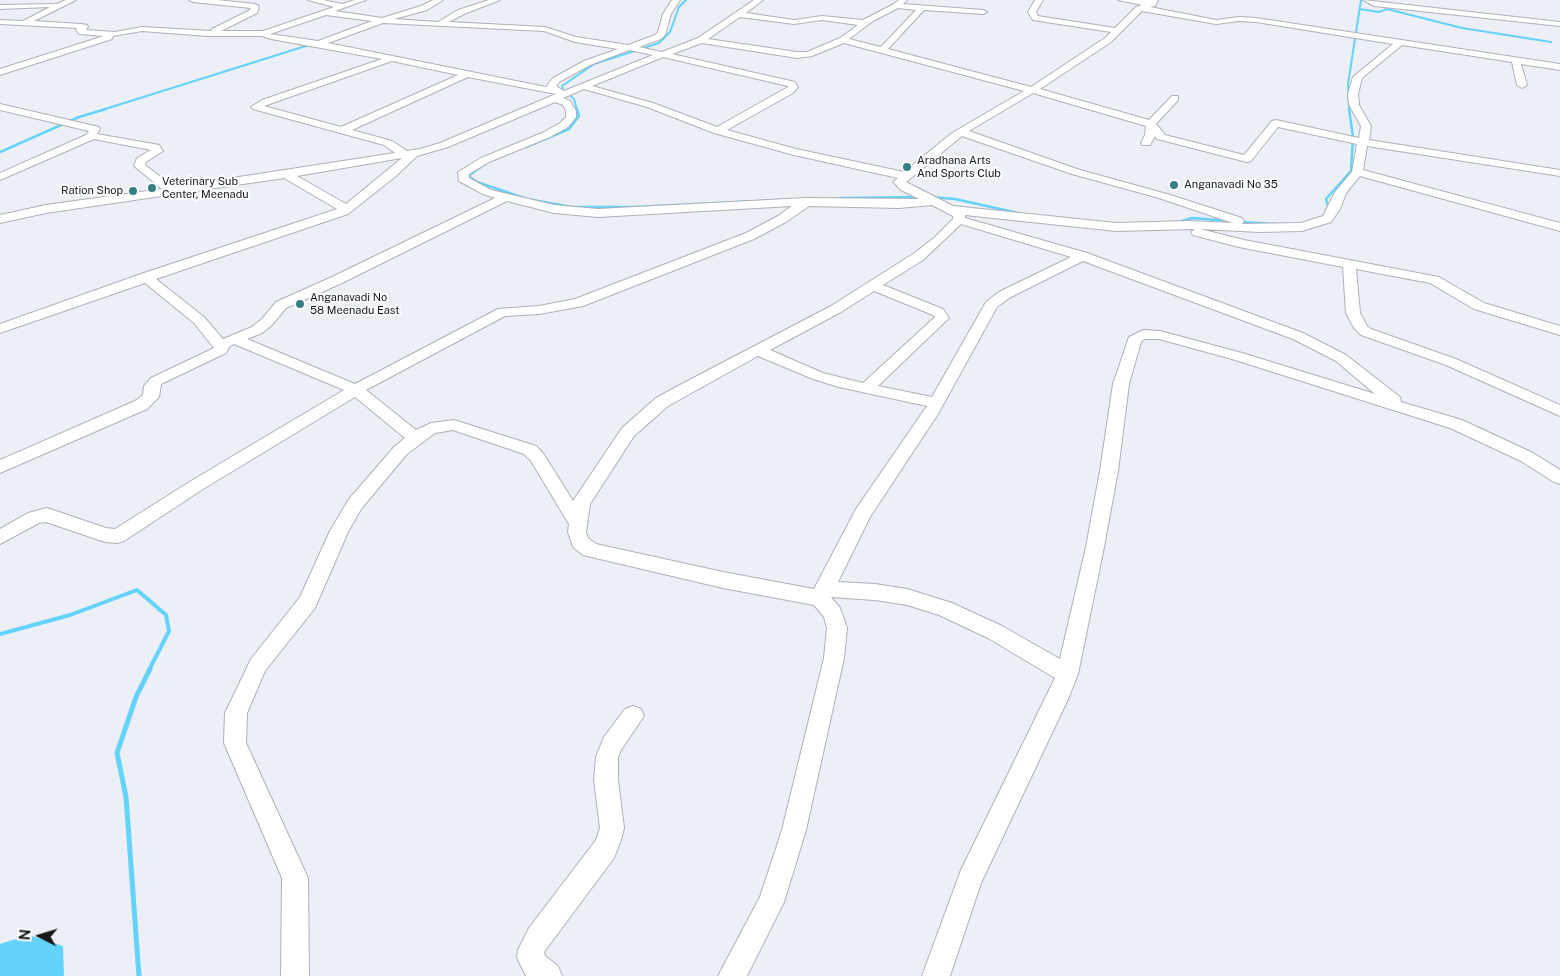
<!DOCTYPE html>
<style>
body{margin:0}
#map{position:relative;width:1560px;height:976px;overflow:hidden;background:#eceff5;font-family:"Public Sans",sans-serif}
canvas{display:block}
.north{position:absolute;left:15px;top:911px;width:50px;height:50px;-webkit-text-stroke:4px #fbfcff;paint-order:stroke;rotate:275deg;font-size:14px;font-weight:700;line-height:20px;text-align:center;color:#17181a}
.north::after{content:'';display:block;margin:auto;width:18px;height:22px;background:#17181a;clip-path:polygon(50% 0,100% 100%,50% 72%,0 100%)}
</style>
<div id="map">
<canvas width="1560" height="976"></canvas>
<div class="north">N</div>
</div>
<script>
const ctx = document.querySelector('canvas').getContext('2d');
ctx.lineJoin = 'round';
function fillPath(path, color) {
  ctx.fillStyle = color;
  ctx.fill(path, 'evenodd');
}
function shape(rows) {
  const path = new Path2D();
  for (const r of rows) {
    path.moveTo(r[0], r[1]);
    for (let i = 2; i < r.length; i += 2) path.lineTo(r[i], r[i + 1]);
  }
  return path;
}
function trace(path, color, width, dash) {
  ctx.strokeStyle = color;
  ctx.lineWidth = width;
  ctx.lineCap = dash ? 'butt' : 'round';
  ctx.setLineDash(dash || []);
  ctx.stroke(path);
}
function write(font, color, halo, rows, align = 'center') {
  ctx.font = font + ' "Public Sans",sans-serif';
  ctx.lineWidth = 4.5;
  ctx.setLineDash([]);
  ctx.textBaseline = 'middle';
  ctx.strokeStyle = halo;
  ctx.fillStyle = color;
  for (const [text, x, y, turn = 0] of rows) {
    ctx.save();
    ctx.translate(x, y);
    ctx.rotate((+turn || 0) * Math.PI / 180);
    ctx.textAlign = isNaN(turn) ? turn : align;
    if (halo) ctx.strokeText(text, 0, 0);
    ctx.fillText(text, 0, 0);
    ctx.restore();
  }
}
fillPath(shape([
 [29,935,63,946,64,976,0,976,0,944]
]), '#63d3fb');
trace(shape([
 [1360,9,1379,12,1387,9,1462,28,1551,42],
 [102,110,309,45],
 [577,110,574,99,563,90,562,86,594,64,659,43,670,32,679,7,686,0],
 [1349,110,1348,84,1361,0]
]), '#63d3fb', 2);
trace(shape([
 [526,147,569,129,579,116,577,109],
 [0,152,79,117,106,109],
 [485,164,468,176,477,182,527,199,572,207,635,207,780,200],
 [930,197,955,199,1018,213],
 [840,198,920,197],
 [1329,211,1326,199,1351,171,1353,137,1349,109],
 [1179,222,1192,218,1231,221],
 [1240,222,1276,224]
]), '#63d3fb', 2.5);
trace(shape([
 [0,634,70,615,137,590,166,615,169,631,149,670]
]), '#63d3fb', 4);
trace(shape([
 [139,976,126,797,117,753,136,697,150,669]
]), '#63d3fb', 5);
const minor = shape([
 [66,0,76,0,34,21,81,24,87,25,88,27,86,30,115,32,142,27,211,31,212,29,250,10,251,8,193,2,189,0,217,0,255,4,259,6,257,13,221,31,263,31,334,7,308,0,323,0,342,4,355,0,366,0,335,11,382,18,421,6,433,0,443,0,427,10,394,19,438,22,458,10,489,0,500,0,464,14,449,22,545,27,576,37,628,45,655,35,658,32,663,14,672,0,680,0,671,14,665,35,661,39,639,47,662,52,698,38,754,0,763,0,746,13,794,20,822,16,863,20,894,4,899,0,907,0,903,4,983,10,987,12,983,14,924,10,888,49,1031,87,1105,38,1111,32,1033,20,1028,12,1035,0,1043,0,1036,12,1038,16,1115,28,1136,7,1142,5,1118,0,1158,0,1155,6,1150,7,1216,20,1239,17,1256,18,1560,64,1560,70,1521,64,1527,85,1522,88,1517,85,1512,62,1402,45,1362,78,1358,94,1359,105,1371,126,1369,140,1560,170,1560,176,1367,146,1363,170,1560,223,1560,231,1360,176,1346,193,1340,209,1331,222,1302,231,1260,232,1200,229,1244,240,1439,277,1484,303,1560,326,1560,335,1474,309,1430,283,1356,269,1360,313,1367,326,1371,329,1456,359,1560,405,1560,416,1446,365,1361,335,1354,328,1346,313,1343,267,1239,247,1193,235,1191,232,1195,229,1116,231,965,215,965,218,1087,253,1303,333,1346,355,1400,397,1401,402,1462,420,1533,453,1560,470,1560,484,1554,482,1521,461,1450,428,1232,359,1159,339,1144,339,1141,342,1129,384,1118,471,1104,547,1078,674,1069,697,981,883,950,976,922,976,961,870,1055,678,988,638,939,615,907,605,875,600,831,597,840,608,847,628,844,658,806,830,784,902,747,976,718,976,760,897,782,830,824,658,827,628,824,617,814,605,723,588,583,555,573,547,568,532,569,524,531,461,524,454,453,430,435,433,407,454,361,509,348,532,315,608,265,671,247,713,246,743,308,878,309,976,281,976,282,878,224,743,225,713,251,659,300,597,330,531,349,499,395,446,405,438,355,397,203,489,124,541,117,543,105,542,46,522,39,523,0,544,0,529,28,513,47,508,106,528,115,529,191,481,344,390,234,344,229,347,226,353,161,384,159,397,147,409,0,473,0,460,135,401,143,395,144,386,151,378,214,348,194,323,145,283,0,333,0,324,141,274,337,209,284,178,46,213,0,223,0,215,46,205,162,189,134,166,137,158,151,150,94,139,0,180,0,173,86,135,89,131,0,110,0,104,99,127,100,129,97,134,159,145,163,151,146,162,145,165,174,187,395,153,384,145,253,109,251,107,262,100,382,59,271,39,262,36,208,36,142,31,113,36,112,39,0,75,0,69,104,36,79,34,76,30,77,28,0,24,0,20,23,21,50,7,0,9,0,5,57,4,66,0],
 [898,8,916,10,881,47,849,39,873,21,898,8],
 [1142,11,1216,24,1239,21,1256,22,1393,44,1353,77,1348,94,1349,105,1361,126,1359,138,1276,120,1272,121,1244,155,1165,135,1156,124,1178,100,1178,96,1172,96,1149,120,1040,89,1111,42,1142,11],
 [326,15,372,21,318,41,270,34,326,15],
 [740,17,794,24,822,20,858,25,840,38,807,52,797,52,708,39,740,17],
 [383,23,544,31,575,42,618,49,584,61,553,78,546,87,328,43,383,23],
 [702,43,797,58,812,56,844,43,1024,91,952,133,904,172,796,149,727,130,793,93,798,87,795,82,672,54,702,43],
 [629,50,653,55,564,91,556,86,559,82,590,65,629,50],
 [663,57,788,86,788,87,717,127,653,103,592,86,663,57],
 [392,61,458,75,341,127,264,106,392,61],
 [468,77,556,94,440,143,420,149,407,151,392,141,352,130,468,77],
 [584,89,647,107,714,133,794,155,898,178,893,182,901,190,919,199,806,198,598,209,554,205,491,190,469,178,469,174,489,162,550,137,568,127,576,117,576,111,570,101,563,98,584,89],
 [1033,93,1146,126,1145,135,1141,143,1142,145,1150,145,1155,136,1157,139,1247,162,1251,161,1278,127,1357,144,1352,172,1335,192,1323,216,1301,223,1242,224,1244,221,1242,218,1167,194,1080,170,969,131,1033,93],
 [555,102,563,105,566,111,566,117,560,123,542,133,481,158,458,172,459,181,483,194,495,198,332,277,276,302,262,319,252,327,223,339,204,317,156,279,348,214,396,176,417,156,448,147,555,102],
 [962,136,1072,174,1159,198,1233,223,1189,221,1116,223,953,206,906,182,962,136],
 [402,158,346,204,297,176,402,158],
 [507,201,554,213,598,217,792,206,778,216,746,233,575,299,539,306,498,309,355,384,247,339,262,333,272,325,286,308,342,283,507,201],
 [932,205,953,216,953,219,934,238,913,254,831,306,678,386,656,398,622,428,573,501,543,453,536,446,454,420,431,423,416,430,366,390,505,316,539,314,583,306,754,239,786,222,809,206,899,208,932,205],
 [961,224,1071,257,999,292,986,302,932,397,878,386,949,318,943,309,883,285,923,260,961,224],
 [1083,261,1293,339,1336,361,1375,394,1242,353,1160,331,1143,330,1129,337,1113,384,1100,471,1086,547,1060,659,1002,626,952,603,907,589,875,584,838,582,870,517,938,414,997,307,1009,298,1083,261],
 [874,291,933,315,935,317,863,383,823,373,770,350,841,312,874,291],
 [758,356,813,379,839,387,927,406,856,509,814,589,723,572,596,544,588,538,586,532,590,504,634,436,668,406,758,356],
 [1363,0,1560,22,1560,26,1374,6,1363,0],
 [633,706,641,709,644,716,621,750,618,757,618,780,624,828,621,840,614,858,544,952,545,956,558,966,562,976,526,976,517,958,518,950,529,928,596,840,600,828,594,780,596,757,604,737,625,709,633,706]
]);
trace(minor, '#aeb1b6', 2);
fillPath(minor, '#fff');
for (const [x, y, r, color] of [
 [907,167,5,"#367f82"],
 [1174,185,5,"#367f82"],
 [152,188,5,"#367f82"],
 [133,191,5,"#367f82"],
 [300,304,5,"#367f82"]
]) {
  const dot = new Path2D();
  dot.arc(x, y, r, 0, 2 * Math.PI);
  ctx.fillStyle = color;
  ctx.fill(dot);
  trace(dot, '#fbfcff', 2);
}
write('11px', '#17181a', '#fbfcff', [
 ["Aradhana Arts",917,161],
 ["And Sports Club",917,174],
 ["Veterinary Sub",162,182],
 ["Center, Meenadu",162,195],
 ["Anganavadi No 35",1184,185],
 ["Ration Shop",123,191,"right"],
 ["Anganavadi No",310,298],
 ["58 Meenadu East",310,311]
], 'left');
</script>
